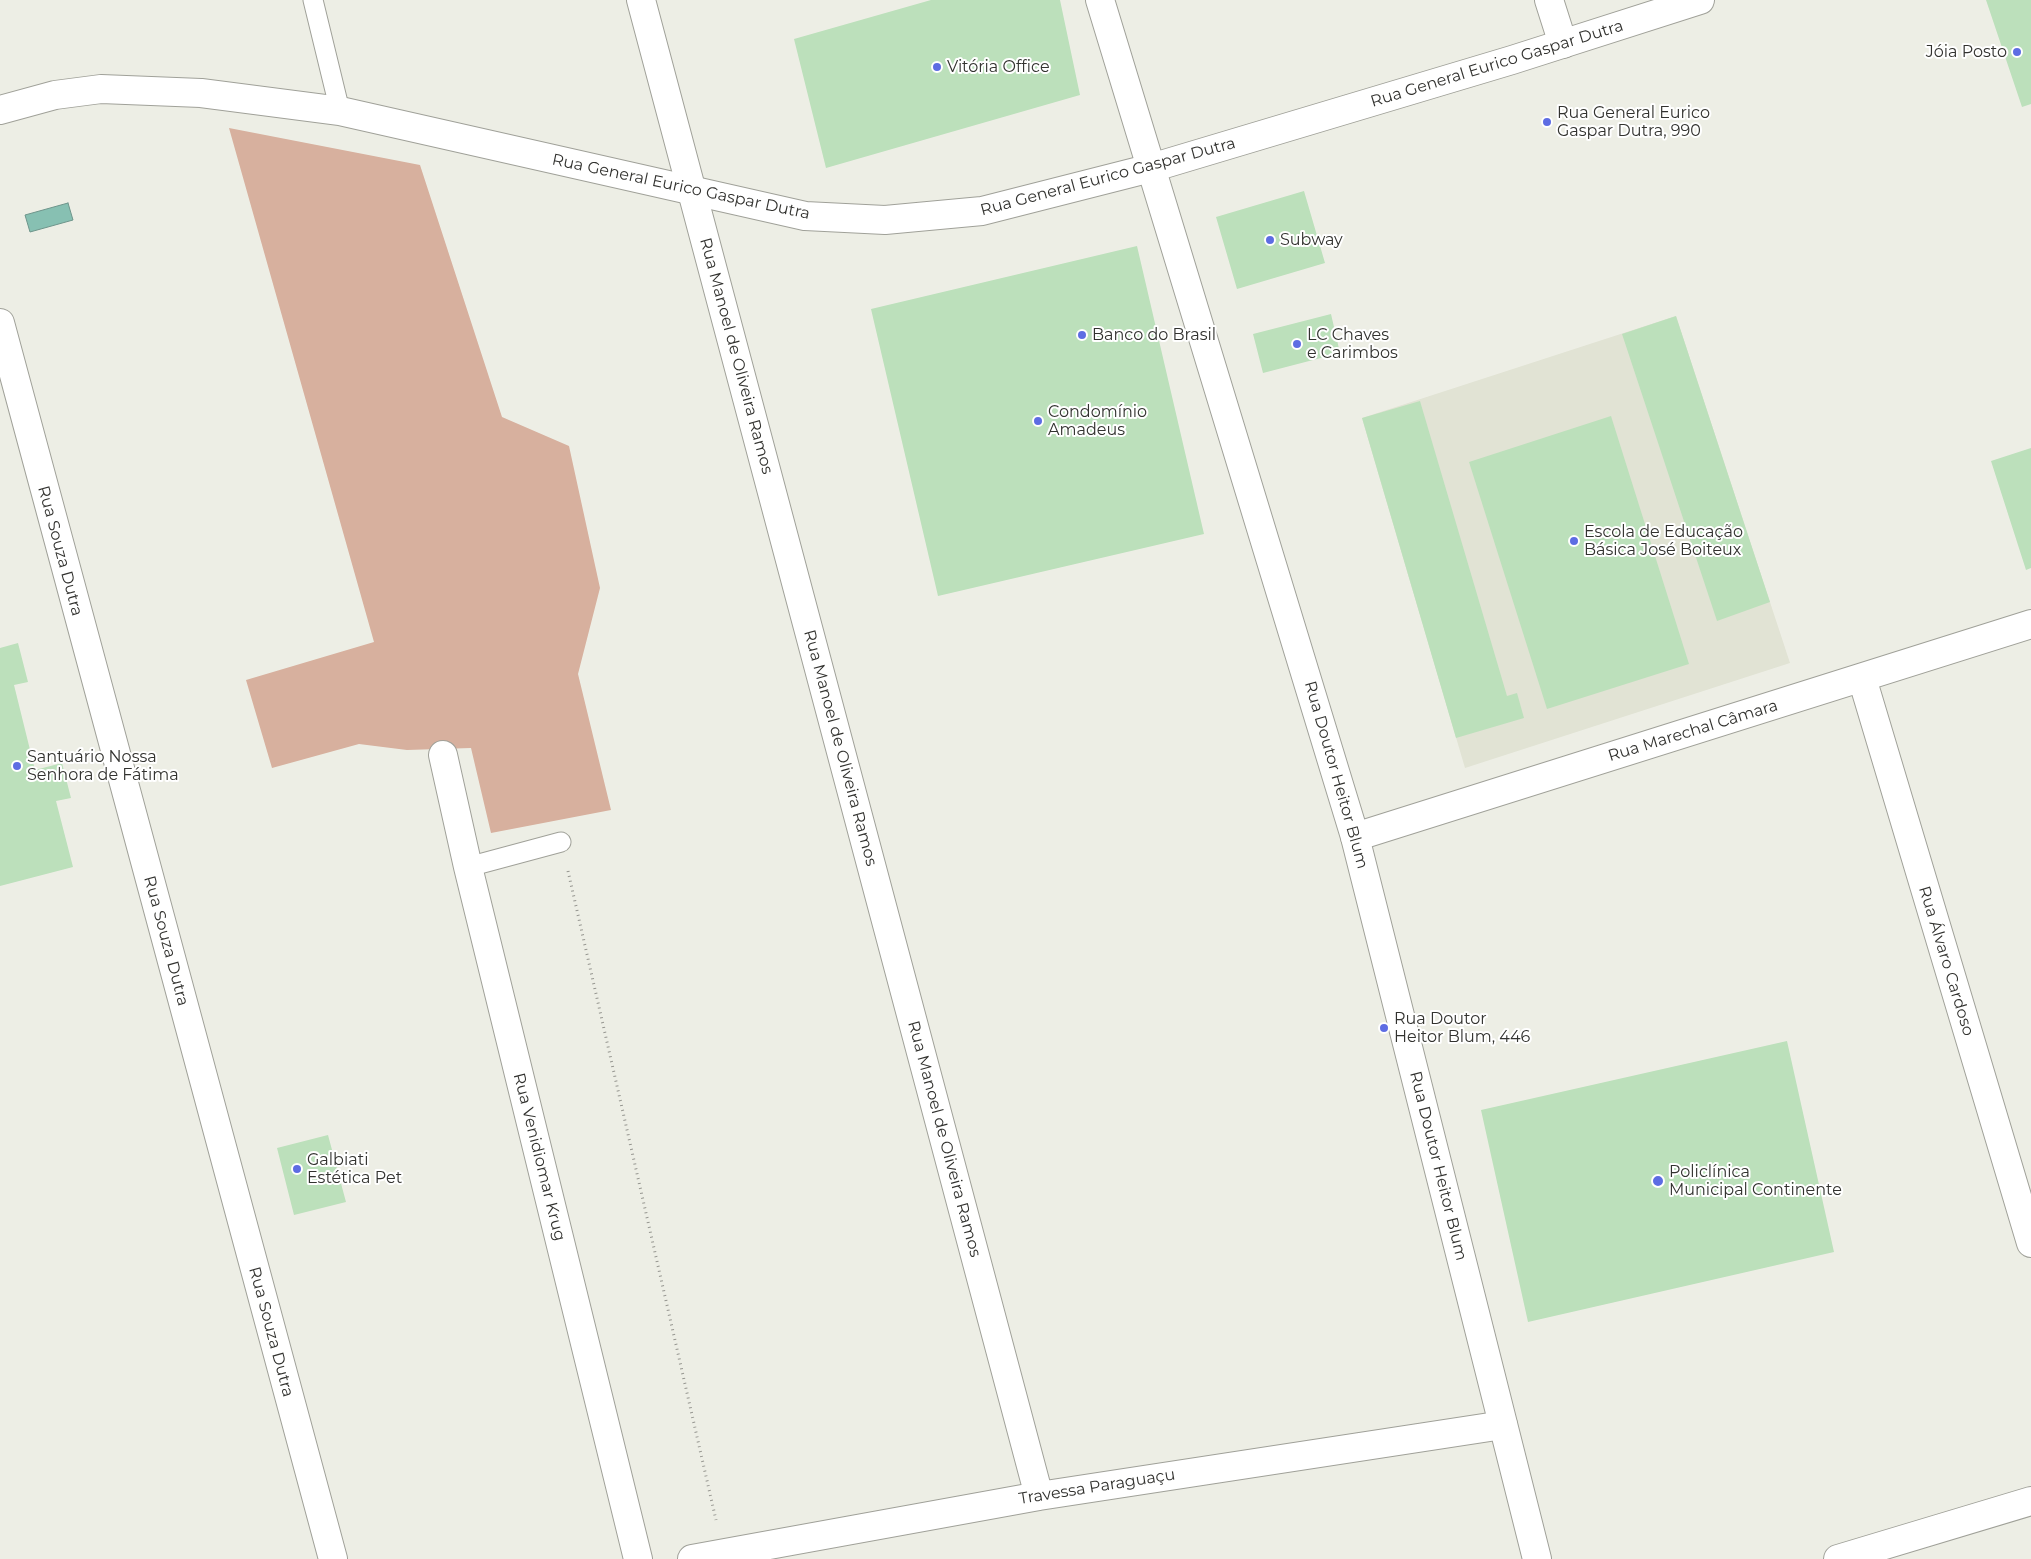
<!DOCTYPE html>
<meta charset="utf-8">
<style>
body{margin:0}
canvas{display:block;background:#edeee5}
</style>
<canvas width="2031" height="1559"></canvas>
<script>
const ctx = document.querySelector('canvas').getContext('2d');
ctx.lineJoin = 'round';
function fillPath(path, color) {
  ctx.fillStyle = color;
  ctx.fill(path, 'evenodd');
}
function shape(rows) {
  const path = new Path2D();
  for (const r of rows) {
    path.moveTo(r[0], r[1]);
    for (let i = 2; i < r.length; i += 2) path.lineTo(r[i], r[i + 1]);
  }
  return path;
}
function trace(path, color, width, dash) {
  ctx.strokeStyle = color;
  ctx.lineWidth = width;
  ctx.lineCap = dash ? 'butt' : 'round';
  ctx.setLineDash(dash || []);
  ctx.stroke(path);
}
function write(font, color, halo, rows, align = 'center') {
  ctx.font = font + ' Montserrat,sans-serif';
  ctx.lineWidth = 4;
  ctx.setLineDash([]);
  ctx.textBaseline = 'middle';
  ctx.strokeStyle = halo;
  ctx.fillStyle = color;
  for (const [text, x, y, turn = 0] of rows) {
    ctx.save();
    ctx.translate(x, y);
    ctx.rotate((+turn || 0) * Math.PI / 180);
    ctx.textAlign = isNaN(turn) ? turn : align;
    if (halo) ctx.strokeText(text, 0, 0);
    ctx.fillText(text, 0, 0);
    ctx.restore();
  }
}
fillPath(shape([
 [1676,316,1790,663,1465,768,1362,418]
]), '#e1e3d4');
fillPath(shape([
 [229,128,420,165,502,417,569,446,600,588,578,674,611,810,491,833,471,748,407,750,359,744,272,768,246,680,374,642]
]), '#d7b09e');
const water = shape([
 [68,203,73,220,30,232,25,215,68,203]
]);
fillPath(water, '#87c0b2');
trace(water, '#6e958b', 1);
fillPath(shape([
 [931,0,1060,0,1080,95,826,168,794,39],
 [1986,0,2031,0,2031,104,2022,107],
 [1304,191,1325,263,1237,289,1216,217],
 [1137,246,1204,534,938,596,871,309],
 [1331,314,1340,353,1263,373,1253,334],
 [1676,316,1770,602,1717,621,1622,334],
 [1420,401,1507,696,1517,693,1524,718,1456,738,1362,418],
 [1611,416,1689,664,1547,709,1469,462],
 [2031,448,2031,568,2026,570,1991,461],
 [18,643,28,682,14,685,35,770,62,763,71,798,56,801,73,867,0,886,0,648],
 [1787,1041,1834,1252,1528,1322,1481,1110],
 [328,1135,346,1202,294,1215,277,1148]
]), '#bce0bb');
const lane = shape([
 [313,0,340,111],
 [468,867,561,842]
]);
const street = shape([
 [641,0,1039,1496],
 [1549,0,1563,44],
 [0,323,333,1559],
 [1862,678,2031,1243],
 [443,755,468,867,638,1559],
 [1355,837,2031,624],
 [692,1559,1039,1496,1503,1425],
 [1838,1559,2031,1501]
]);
const secondary = shape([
 [1100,0,1355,837,1537,1559]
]);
const primary = shape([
 [0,110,55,95,101,89,201,93,340,111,805,216,885,220,982,211,1151,168,1512,60,1700,0]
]);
trace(lane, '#a0a199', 21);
trace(street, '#a0a199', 30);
trace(secondary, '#a0a199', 30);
trace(primary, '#a0a199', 30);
trace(shape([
 [568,871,716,1520]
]), '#979791', 3, [1, 4]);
trace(lane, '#fff', 19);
trace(street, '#fff', 28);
trace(secondary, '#fff', 28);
trace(primary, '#fff', 28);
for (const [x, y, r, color] of [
 [2017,52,5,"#5d6ce3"],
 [937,67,5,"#5d6ce3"],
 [1547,122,5,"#5d6ce3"],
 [1270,240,5,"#5d6ce3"],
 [1082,335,5,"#5d6ce3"],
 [1297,344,5,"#5d6ce3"],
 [1038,421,5,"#5d6ce3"],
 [1574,541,5,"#5d6ce3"],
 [17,766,5,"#5d6ce3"],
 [1384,1028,5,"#5d6ce3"],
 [297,1169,5,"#5d6ce3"],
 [1658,1181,6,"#5d6ce3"]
]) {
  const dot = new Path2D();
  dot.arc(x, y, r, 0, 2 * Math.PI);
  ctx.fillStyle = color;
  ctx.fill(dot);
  trace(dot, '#fff', 2);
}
write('16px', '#32322f', '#fff', [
 ["Jóia Posto",2007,52,"right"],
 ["Vitória Office",947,67],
 ["Rua General Eurico",1557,113],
 ["Gaspar Dutra, 990",1557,131],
 ["Subway",1280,240],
 ["Banco do Brasil",1092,335],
 ["LC Chaves",1307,335],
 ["e Carimbos",1307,353],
 ["Condomínio",1048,412],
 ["Amadeus",1048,430],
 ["Escola de Educação",1584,532],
 ["Básica José Boiteux",1584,550],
 ["Santuário Nossa",27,757],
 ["Senhora de Fátima",27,775],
 ["Rua Doutor",1394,1019],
 ["Heitor Blum, 446",1394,1037],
 ["Galbiati",307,1160],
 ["Estética Pet",307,1178],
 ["Policlínica",1669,1172],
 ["Municipal Continente",1669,1190]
], 'left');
write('16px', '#32322f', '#fff', [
 ["Rua General Eurico Gaspar Dutra",1497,64,-17],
 ["Rua General Eurico Gaspar Dutra",1108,177,-15],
 ["Rua General Eurico Gaspar Dutra",681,187,12],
 ["Rua Manoel de Oliveira Ramos",736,356,75],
 ["Rua Souza Dutra",60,551,75],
 ["Rua Marechal Câmara",1693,731,-17],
 ["Rua Manoel de Oliveira Ramos",840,748,75],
 ["Rua Doutor Heitor Blum",1336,775,74],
 ["Rua Souza Dutra",166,941,75],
 ["Rua Álvaro Cardoso",1946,961,73],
 ["Rua Manoel de Oliveira Ramos",944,1139,75],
 ["Rua Venidiomar Krug",539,1157,76],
 ["Rua Doutor Heitor Blum",1438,1166,76],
 ["Rua Souza Dutra",271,1332,75],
 ["Travessa Paraguaçu",1097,1487,-9]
]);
</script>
